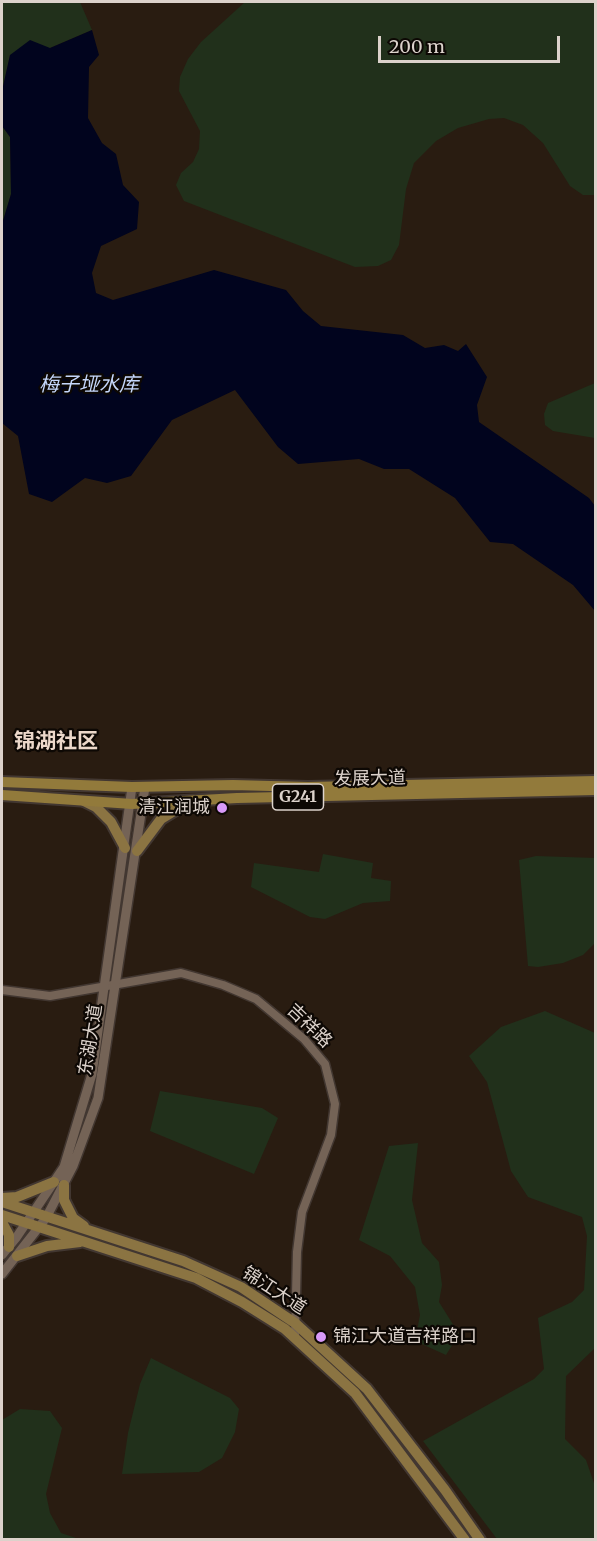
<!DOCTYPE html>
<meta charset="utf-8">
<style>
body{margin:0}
#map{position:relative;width:597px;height:1541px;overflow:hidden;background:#291c11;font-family:Merriweather,serif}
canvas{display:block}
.frame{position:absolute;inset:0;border:3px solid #dcd2cb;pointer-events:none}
.scale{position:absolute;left:378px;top:36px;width:182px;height:27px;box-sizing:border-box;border:3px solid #dcd2cb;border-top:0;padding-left:8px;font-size:18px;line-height:21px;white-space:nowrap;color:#dcd2cb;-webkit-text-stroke:4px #0d0804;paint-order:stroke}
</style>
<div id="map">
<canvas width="597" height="1541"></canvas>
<div class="frame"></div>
<div class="scale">200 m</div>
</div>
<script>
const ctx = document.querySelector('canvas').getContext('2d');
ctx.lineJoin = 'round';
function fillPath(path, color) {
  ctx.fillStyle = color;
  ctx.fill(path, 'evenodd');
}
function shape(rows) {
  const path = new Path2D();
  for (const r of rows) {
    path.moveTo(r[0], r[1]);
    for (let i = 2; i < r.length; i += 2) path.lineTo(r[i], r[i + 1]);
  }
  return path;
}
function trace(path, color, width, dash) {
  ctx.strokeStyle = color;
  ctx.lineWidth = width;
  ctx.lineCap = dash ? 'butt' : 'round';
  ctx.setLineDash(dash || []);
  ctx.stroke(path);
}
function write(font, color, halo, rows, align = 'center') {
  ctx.font = font + ' Merriweather,"Noto Sans SC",serif';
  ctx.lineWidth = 4.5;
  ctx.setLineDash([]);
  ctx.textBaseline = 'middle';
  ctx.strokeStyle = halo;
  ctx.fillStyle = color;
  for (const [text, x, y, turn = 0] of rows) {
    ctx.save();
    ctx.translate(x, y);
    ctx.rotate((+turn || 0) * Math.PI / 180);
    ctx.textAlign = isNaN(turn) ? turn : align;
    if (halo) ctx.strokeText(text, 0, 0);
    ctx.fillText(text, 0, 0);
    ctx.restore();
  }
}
fillPath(shape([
 [2,2,80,2,92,30,50,48,10,55,2,91],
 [245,2,595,2,595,195,583,195,570,186,543,143,523,125,504,118,489,119,458,128,436,141,414,163,406,189,399,245,391,260,378,266,355,267,184,201,176,185,181,173,193,162,199,149,200,131,179,91,180,77,188,59,201,42],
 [2,126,10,137,11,194,2,224],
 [595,383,595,438,553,431,545,425,544,414,548,403],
 [323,854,373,863,371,878,391,881,390,901,363,903,325,919,310,917,251,887,254,863,319,872],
 [536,856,596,858,595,943,583,955,563,963,538,967,528,966,519,860],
 [545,1011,595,1033,595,1348,566,1376,565,1439,586,1460,595,1486,595,1539,497,1539,423,1441,534,1379,544,1369,538,1318,572,1302,584,1290,587,1236,582,1217,528,1197,511,1171,487,1082,469,1056,501,1027],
 [160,1091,262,1108,278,1118,254,1174,150,1131],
 [418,1143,412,1200,422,1243,439,1262,442,1285,439,1302,459,1334,446,1355,415,1341,420,1315,415,1287,390,1256,359,1240,389,1146],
 [151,1358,230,1398,239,1409,235,1432,222,1458,199,1472,122,1474,128,1433,140,1384],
 [20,1409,50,1411,62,1428,46,1494,50,1513,61,1533,79,1539,2,1539,2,1420]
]), '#21301b');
fillPath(shape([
 [92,30,99,55,89,67,88,118,102,143,116,154,123,185,139,202,137,229,101,246,92,273,96,293,113,300,214,270,286,290,303,311,321,326,403,335,425,348,444,345,458,351,466,344,487,377,477,405,479,422,589,498,595,506,595,611,573,585,513,544,490,542,455,498,409,469,384,469,359,459,298,464,278,447,235,390,172,420,131,476,107,483,85,478,52,502,29,494,18,436,2,423,2,224,11,194,10,137,2,126,2,91,10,55,30,40,50,48]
]), '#01041e');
const tertiary = shape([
 [2,990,50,996,181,973,223,985,256,999,304,1039,325,1064,335,1104,331,1135,302,1212,297,1252,295,1338]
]);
const secondary = shape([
 [2,1255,16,1238,64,1167,92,1074,132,787],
 [2,1274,46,1218,73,1166,98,1098,145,787]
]);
const primary = shape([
 [84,801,96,807,111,822,125,848],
 [137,851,161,819,179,808,198,802],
 [64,1185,64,1200,73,1218,84,1226],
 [2,1198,17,1197,54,1182],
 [2,1202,183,1261,241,1287,295,1323,367,1389,445,1490,480,1540],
 [2,1215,196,1278,242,1302,285,1329,355,1393,465,1540],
 [2,1222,9,1235,9,1247],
 [17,1256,47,1246,80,1242]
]);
const trunk = shape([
 [2,782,132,787,233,785,308,787,596,781],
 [2,795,132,804,237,798,596,790]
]);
trace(tertiary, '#423731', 11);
trace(secondary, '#423731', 12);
trace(primary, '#423731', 14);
trace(trunk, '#423731', 14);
trace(tertiary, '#746356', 8);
trace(secondary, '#746356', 9);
trace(primary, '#8b7442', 10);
trace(trunk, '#927a3b', 10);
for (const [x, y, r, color] of [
 [222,808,6,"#d89af8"],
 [321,1337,6,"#d89af8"]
]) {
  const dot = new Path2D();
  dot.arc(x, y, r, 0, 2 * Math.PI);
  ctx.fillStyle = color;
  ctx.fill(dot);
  trace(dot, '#0d0804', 2);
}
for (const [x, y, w] of [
 [298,797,51]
]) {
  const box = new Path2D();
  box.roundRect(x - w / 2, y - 13, w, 26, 4.5);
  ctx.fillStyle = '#0d0804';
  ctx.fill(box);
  trace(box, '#dcd2cb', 1.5);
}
write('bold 16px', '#dcd2cb', null, [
 ["G241",298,797]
]);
write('18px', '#dcd2cb', '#0d0804', [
 ["发展大道",370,779,-1],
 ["吉祥路",309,1026,44],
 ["东湖大道",91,1040,-81],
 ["锦江大道",274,1291,33]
]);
write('18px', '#dcd2cb', '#0d0804', [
 ["清江润城",210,808],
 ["锦江大道吉祥路口",333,1337,"left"]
], 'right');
write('italic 20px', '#c5d7fb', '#0d0804', [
 ["梅子垭水库",89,385]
]);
write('bold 21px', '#ecd8ca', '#0d0804', [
 ["锦湖社区",56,742]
]);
</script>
